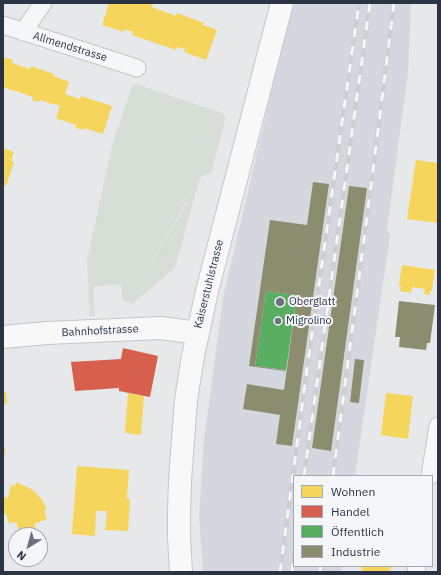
<!DOCTYPE html>
<meta charset="utf-8">
<style>
body{margin:0}
#map{position:relative;width:441px;height:575px;overflow:hidden;background:#e6e8ea;font-family:"IBM Plex Sans",sans-serif}
canvas{display:block}
.frame{position:absolute;inset:0;border:4px solid #2b3445;pointer-events:none}
.legend{position:absolute;left:293px;top:475px;width:140px;height:92px;box-sizing:border-box;background:#f4f6f9;border:1px solid #a4a8b1;margin:0;padding:5px 7px;list-style:none;font-size:12px;color:#2b3445}
.legend li{display:flex;align-items:center;gap:8px;height:20px}
.legend b{width:20px;border:1px solid #a4a8b1}
.north{position:absolute;left:8px;top:527px;width:40px;height:40px;box-sizing:border-box;background:#f4f6f9;border:1px solid #a4a8b1;border-radius:50%;rotate:217deg;font-size:11px;font-weight:700;line-height:16px;text-align:center;color:#2b3445}
.north::after{content:'';display:block;margin:auto;width:14px;height:18px;background:#6c737f;clip-path:polygon(50% 0,100% 100%,50% 72%,0 100%)}
</style>
<div id="map">
<canvas width="441" height="575"></canvas>
<div class="frame"></div>
<ul class="legend">
<li><b style="height:11px;background:#f6d55c"></b>Wohnen</li>
<li><b style="height:11px;background:#d6604d"></b>Handel</li>
<li><b style="height:11px;background:#5aae61"></b>Öffentlich</li>
<li><b style="height:11px;background:#8c8c6e"></b>Industrie</li>
</ul>
<div class="north">N</div>
</div>
<script>
const ctx = document.querySelector('canvas').getContext('2d');
ctx.lineJoin = 'round';
function fillPath(path, color) {
  ctx.fillStyle = color;
  ctx.fill(path, 'evenodd');
}
function shape(rows) {
  const path = new Path2D();
  for (const r of rows) {
    path.moveTo(r[0], r[1]);
    for (let i = 2; i < r.length; i += 2) path.lineTo(r[i], r[i + 1]);
  }
  return path;
}
function trace(path, color, width, dash) {
  ctx.strokeStyle = color;
  ctx.lineWidth = width;
  ctx.lineCap = dash ? 'butt' : 'round';
  ctx.setLineDash(dash || []);
  ctx.stroke(path);
}
function write(font, color, halo, rows, align = 'center') {
  ctx.font = font + ' "IBM Plex Sans",sans-serif';
  ctx.lineWidth = 4;
  ctx.setLineDash([]);
  ctx.textBaseline = 'middle';
  ctx.strokeStyle = halo;
  ctx.fillStyle = color;
  for (const [text, x, y, turn = 0] of rows) {
    ctx.save();
    ctx.translate(x, y);
    ctx.rotate((+turn || 0) * Math.PI / 180);
    ctx.textAlign = isNaN(turn) ? turn : align;
    if (halo) ctx.strokeText(text, 0, 0);
    ctx.fillText(text, 0, 0);
    ctx.restore();
  }
}
fillPath(shape([
 [294,3,411,3,408,73,387,229,390,235,355,476,294,476,294,566,342,566,341,572,203,572,199,517,204,440,223,298,276,71]
]), '#d4d7dd');
fillPath(shape([
 [133,83,222,113,226,117,211,173,200,177,175,268,131,305,130,302,123,301,121,284,93,287,95,316,90,316,87,260,113,142],
 [194,187,186,204,152,264,152,263]
]), '#d6ded6');
fillPath(shape([
 [109,3,146,3,153,5,152,7,176,16,177,13,204,23,203,25,217,30,206,60,184,52,185,49,177,47,176,50,132,35,133,32,125,29,124,32,102,25],
 [3,57,13,60,12,63,30,69,31,66,54,74,53,76,69,82,65,94,80,99,81,96,112,106,103,134,84,128,83,130,76,128,76,125,56,118,60,106,40,100,39,102,32,100,33,97,3,87],
 [3,148,14,152,11,161,14,162,6,186,3,185],
 [416,160,438,163,438,223,407,219],
 [402,265,435,270,432,291,430,291,430,295,424,294,425,289,412,287,411,293,400,291,401,286,399,285],
 [3,392,6,392,7,404,3,405],
 [128,393,144,396,141,435,125,433],
 [386,393,413,396,408,439,381,435],
 [3,449,6,449,3,460],
 [77,466,129,470,127,499,130,499,128,531,105,530,107,511,96,511,95,536,72,534],
 [16,482,27,487,33,490,42,500,47,510,44,511,47,519,34,524,36,529,27,533,25,528,19,530,16,522,13,523,12,522,10,524,7,520,8,519,7,518,7,515,3,513,3,497,8,498,11,485,15,486],
 [362,566,391,566,390,572,361,572]
]), '#f6d55c');
fillPath(shape([
 [123,348,158,356,150,397,119,391,119,388,75,391,71,362,121,359]
]), '#d6604d');
fillPath(shape([
 [266,291,297,295,286,370,255,366]
]), '#5aae61');
fillPath(shape([
 [313,182,329,184,292,446,276,444,280,415,243,409,247,384,284,390,297,295,266,291,255,366,285,370,285,371,249,366,270,220,307,225],
 [349,186,367,188,331,451,312,448],
 [399,301,435,305,430,343,427,343,426,350,399,347,400,337,395,337],
 [355,359,364,360,359,403,350,402]
]), '#8c8c6e');
const street = shape([
 [3,25,137,68],
 [23,32,43,3],
 [430,476,438,426],
 [416,572,417,566]
]);
const secondary = shape([
 [3,337,47,333,161,328,197,333],
 [181,572,179,537,179,512,180,480,186,400,193,356,207,291,282,3]
]);
trace(street, '#c4c6c8', 19);
trace(secondary, '#c4c6c8', 24);
trace(street, '#f5f6f7', 17);
trace(secondary, '#f8f8f8', 22);
const rail = shape([
 [304,476,370,3],
 [333,476,371,186,394,3],
 [280,572,307,369,359,3],
 [292,572,294,554],
 [320,572,321,566]
]);
trace(rail, '#cecfd2', 4.5);
trace(rail, '#f4f6f9', 3, [9]);
for (const [x, y, r, color] of [
 [280,302,5,"#6c737f"],
 [278,321,4,"#6c737f"]
]) {
  const dot = new Path2D();
  dot.arc(x, y, r, 0, 2 * Math.PI);
  ctx.fillStyle = color;
  ctx.fill(dot);
  trace(dot, '#f4f6f9', 1.5);
}
write('11px', '#2b3445', '#f4f6f9', [
 ["Allmendstrasse",70,47,17],
 ["Kaiserstuhlstrasse",209,284,-76],
 ["Bahnhofstrasse",100,331,-3]
]);
write('11px', '#2b3445', '#f4f6f9', [
 ["Oberglatt",289,302],
 ["Migrolino",286,321]
], 'left');
</script>
